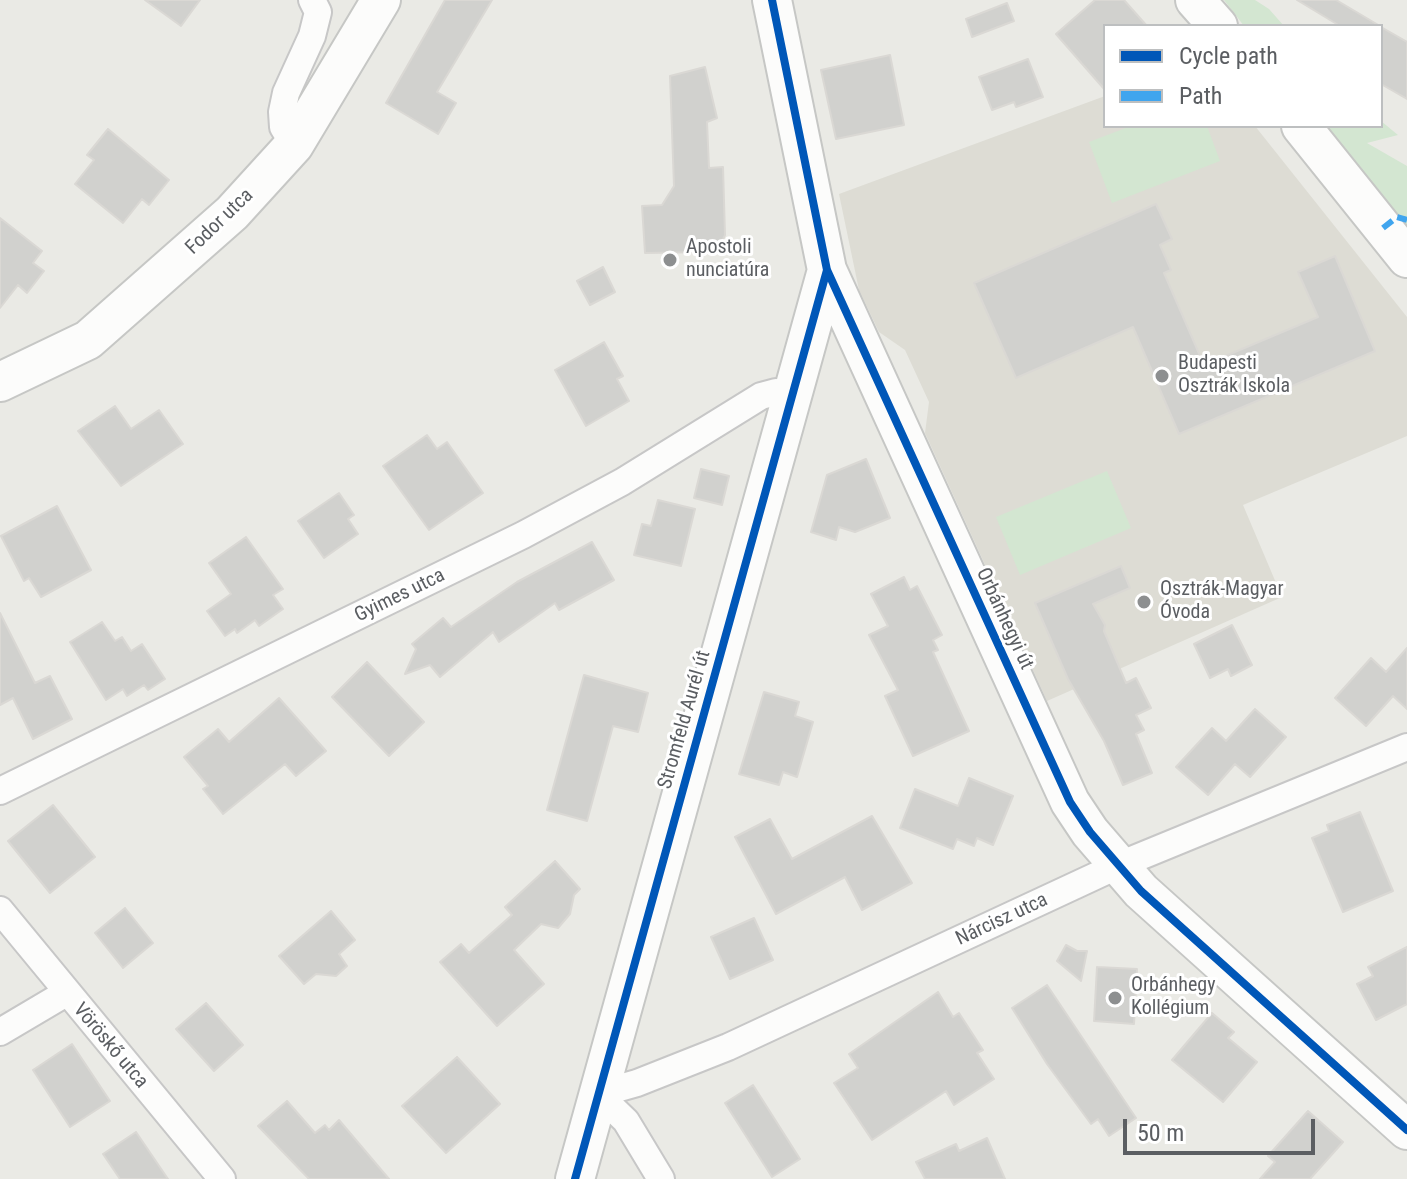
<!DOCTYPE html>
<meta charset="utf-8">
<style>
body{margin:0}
#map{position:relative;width:1407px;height:1179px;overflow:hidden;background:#eaeae5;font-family:"Roboto Condensed",sans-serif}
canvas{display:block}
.legend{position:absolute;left:1103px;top:24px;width:280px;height:104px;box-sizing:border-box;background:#fff;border:2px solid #bdbfc0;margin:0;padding:10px 14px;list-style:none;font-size:24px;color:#5b5e62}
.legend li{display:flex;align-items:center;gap:16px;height:40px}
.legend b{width:40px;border:2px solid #bdbfc0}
.scale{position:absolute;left:1123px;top:1119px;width:192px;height:36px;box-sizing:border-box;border:4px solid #5b5e62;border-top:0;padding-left:10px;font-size:24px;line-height:28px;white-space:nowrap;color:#5b5e62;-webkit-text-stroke:6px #fff;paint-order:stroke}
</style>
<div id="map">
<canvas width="1407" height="1179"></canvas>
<ul class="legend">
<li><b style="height:10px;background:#0057b8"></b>Cycle path</li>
<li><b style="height:10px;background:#40a5ee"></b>Path</li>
</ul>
<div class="scale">50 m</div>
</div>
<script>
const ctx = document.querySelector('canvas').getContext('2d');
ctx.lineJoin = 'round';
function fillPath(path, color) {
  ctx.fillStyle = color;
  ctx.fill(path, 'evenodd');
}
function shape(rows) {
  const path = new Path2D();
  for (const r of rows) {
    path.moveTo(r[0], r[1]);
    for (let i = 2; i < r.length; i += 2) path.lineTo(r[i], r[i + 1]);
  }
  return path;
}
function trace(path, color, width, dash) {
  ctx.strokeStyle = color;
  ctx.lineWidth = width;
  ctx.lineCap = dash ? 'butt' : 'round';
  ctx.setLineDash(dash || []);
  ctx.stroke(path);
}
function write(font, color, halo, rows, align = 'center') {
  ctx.font = font + ' "Roboto Condensed",sans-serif';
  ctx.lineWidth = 6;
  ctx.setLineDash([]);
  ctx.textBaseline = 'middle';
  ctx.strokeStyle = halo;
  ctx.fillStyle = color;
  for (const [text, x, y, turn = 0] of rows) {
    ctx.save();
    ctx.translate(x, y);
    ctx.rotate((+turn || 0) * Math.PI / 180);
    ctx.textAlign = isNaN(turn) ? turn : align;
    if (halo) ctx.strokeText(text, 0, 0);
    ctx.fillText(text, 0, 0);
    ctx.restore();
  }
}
fillPath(shape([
 [1105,96,1105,126,1255,126,1407,317,1407,436,1243,505,1282,597,1047,701,925,433,929,402,905,350,879,332,859,290,839,194]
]), '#dddcd4');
fillPath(shape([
 [1224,0,1255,0,1269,9,1284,26,1244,26],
 [1381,121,1398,135,1367,143,1407,166,1407,230,1324,126,1381,126],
 [1131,126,1207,126,1220,161,1112,203,1089,142],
 [1107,471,1131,528,1020,575,996,517]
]), '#d3e6d1');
const building = shape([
 [145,0,200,0,181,26,145,0],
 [445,0,492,0,437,92,456,103,438,134,386,103,445,0],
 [1095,0,1124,0,1147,26,1105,26,1105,90,1056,34,1095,0],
 [1297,0,1336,0,1380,26,1340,26,1297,0],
 [1007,3,1014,21,972,37,966,19,1007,3],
 [1381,27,1407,42,1407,99,1381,84,1381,27],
 [890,55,904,125,836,139,821,70,890,55],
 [1028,59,1043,97,1016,107,1014,102,992,110,979,77,1028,59],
 [705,67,717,118,707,122,709,168,723,167,725,235,721,244,707,252,645,253,642,206,662,205,674,186,670,76,705,67],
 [108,129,169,180,149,205,142,199,123,223,75,184,94,160,87,155,108,129],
 [1156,204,1172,239,1160,245,1171,270,1164,273,1204,365,1318,317,1298,272,1335,256,1375,351,1179,434,1133,327,1016,378,974,283,1156,204],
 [0,218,42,251,33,263,44,271,27,293,18,285,0,308,0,218],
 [603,267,615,292,590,305,577,281,603,267],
 [604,342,623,376,617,379,629,401,586,426,555,370,604,342],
 [115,406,131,429,159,410,183,444,121,486,78,431,115,406],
 [427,435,437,449,447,442,483,493,429,530,383,466,427,435],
 [866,459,890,518,855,532,839,527,836,540,811,532,827,475,866,459],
 [701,469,729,476,722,505,694,498,701,469],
 [339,493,354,515,348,519,358,534,324,558,298,521,339,493],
 [658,500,695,509,681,566,634,555,642,524,651,526,658,500],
 [57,506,91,570,41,597,29,578,24,581,1,536,57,506],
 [246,537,283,589,273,595,283,609,259,626,255,620,237,633,235,629,225,636,207,611,231,594,209,563,246,537],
 [592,542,614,580,559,610,555,603,499,642,493,632,440,677,430,665,405,674,416,649,412,644,443,618,451,627,517,582,592,542],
 [1121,566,1130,588,1093,604,1105,625,1104,631,1126,683,1136,678,1151,708,1136,715,1144,730,1136,734,1152,773,1123,785,1104,741,1068,679,1035,603,1121,566],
 [904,577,910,590,917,586,942,635,933,640,938,650,933,652,969,731,913,756,885,696,898,690,869,635,888,626,871,594,904,577],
 [0,613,35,683,50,676,72,719,33,739,13,698,0,705,0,613],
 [102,622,115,641,122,637,131,651,142,644,165,679,148,690,144,685,127,696,123,689,106,700,70,642,102,622],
 [1232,625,1252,665,1231,676,1228,669,1210,678,1194,644,1232,625],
 [1407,648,1407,709,1393,696,1366,726,1335,698,1371,658,1386,672,1407,648],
 [367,662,424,722,389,756,332,697,367,662],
 [584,675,648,693,638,732,613,726,587,821,547,810,584,675],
 [764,692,799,702,795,716,813,722,797,777,783,772,779,785,739,774,764,692],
 [279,698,326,751,296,776,285,764,223,814,203,789,208,786,184,757,218,729,229,742,279,698],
 [1255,709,1286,737,1250,777,1235,764,1208,795,1176,767,1212,728,1226,741,1255,709],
 [969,778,1013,796,993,845,977,838,974,846,957,839,953,849,900,828,915,789,958,806,969,778],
 [53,805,95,857,50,893,8,841,53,805],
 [1360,812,1393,891,1343,912,1312,838,1329,831,1327,825,1360,812],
 [872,816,912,883,862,910,845,877,776,914,735,837,770,819,792,859,872,816],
 [555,861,580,889,574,895,570,914,558,928,541,924,514,950,544,984,497,1026,440,962,461,944,469,953,512,915,505,907,555,861],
 [125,908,153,943,123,968,95,933,125,908],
 [331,911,355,940,339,954,347,966,336,976,316,974,304,984,279,956,331,911],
 [754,918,773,960,730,979,711,937,754,918],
 [1066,945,1077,951,1087,951,1081,981,1057,961,1066,945],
 [1407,947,1407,1004,1376,1020,1357,984,1373,976,1368,967,1407,947],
 [1097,967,1137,969,1134,1024,1094,1021,1097,967],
 [1047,985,1136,1118,1109,1136,1098,1119,1091,1124,1047,1064,1012,1008,1047,985],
 [938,992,953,1017,959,1013,983,1050,977,1053,994,1079,954,1105,946,1091,872,1140,834,1083,858,1068,849,1054,938,992],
 [206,1003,243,1045,214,1071,176,1029,206,1003],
 [1212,1013,1234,1032,1228,1038,1257,1062,1223,1102,1172,1060,1212,1013],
 [72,1044,110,1101,70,1127,33,1070,72,1044],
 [457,1057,500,1104,446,1153,402,1106,457,1057],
 [753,1085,800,1159,772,1177,725,1103,753,1085],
 [287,1101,315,1133,325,1125,329,1130,339,1120,389,1179,309,1179,258,1126,287,1101],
 [1308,1111,1343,1142,1310,1179,1260,1179,1275,1162,1268,1156,1308,1111],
 [136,1132,168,1179,120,1179,103,1154,136,1132],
 [987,1138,1005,1179,925,1179,916,1162,956,1144,959,1151,987,1138]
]);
fillPath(building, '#d1d1ce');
trace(building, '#dad8d4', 2);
const street = shape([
 [294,145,283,127,282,112,286,93,312,36,318,12,312,0],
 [0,791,523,535,622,482,761,396,776,392,792,396],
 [0,910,222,1179],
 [0,1032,66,993],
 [598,1094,637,1083,728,1047,1117,866,1407,747],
 [598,1094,626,1121,661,1179]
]);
const secondary = shape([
 [772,0,827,270,1070,802,1090,832,1141,891,1407,1130],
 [1195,0,1218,26],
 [1301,126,1407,258],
 [0,382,88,340,232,213,294,145,381,0],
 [575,1179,827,270]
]);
trace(street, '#c7c7c7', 30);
trace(secondary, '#c6c7c5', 42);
trace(street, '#fcfcfb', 26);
trace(secondary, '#fcfcfb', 38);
trace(shape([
 [1383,228,1397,217,1407,220]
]), '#40a5ee', 6, [12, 6]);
trace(shape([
 [772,0,827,270,1070,802,1090,832,1141,891,1407,1130],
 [575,1179,827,270]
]), '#0057b8', 8);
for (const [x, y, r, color] of [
 [670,260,8,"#8d8f90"],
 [1162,376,8,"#8d8f90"],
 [1144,602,8,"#8d8f90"],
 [1115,998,8,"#8d8f90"]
]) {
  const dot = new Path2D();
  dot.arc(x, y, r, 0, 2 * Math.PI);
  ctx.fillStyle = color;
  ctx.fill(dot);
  trace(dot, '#fff', 3);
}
write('20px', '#5b5e62', '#fff', [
 ["Fodor utca",220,222,-44],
 ["Gyimes utca",400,596,-26],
 ["Orbánhegyi út",1004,619,65],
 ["Stromfeld Aurél út",685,720,-74],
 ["Nárcisz utca",1002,920,-25],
 ["Vöröskő utca",110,1046,50]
]);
write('20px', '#5b5e62', '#fff', [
 ["Apostoli",686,248],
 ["nunciatúra",686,271],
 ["Budapesti",1178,364],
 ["Osztrák Iskola",1178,387],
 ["Osztrák-Magyar",1160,590],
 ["Óvoda",1160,613],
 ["Orbánhegy",1131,986],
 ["Kollégium",1131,1009]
], 'left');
</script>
